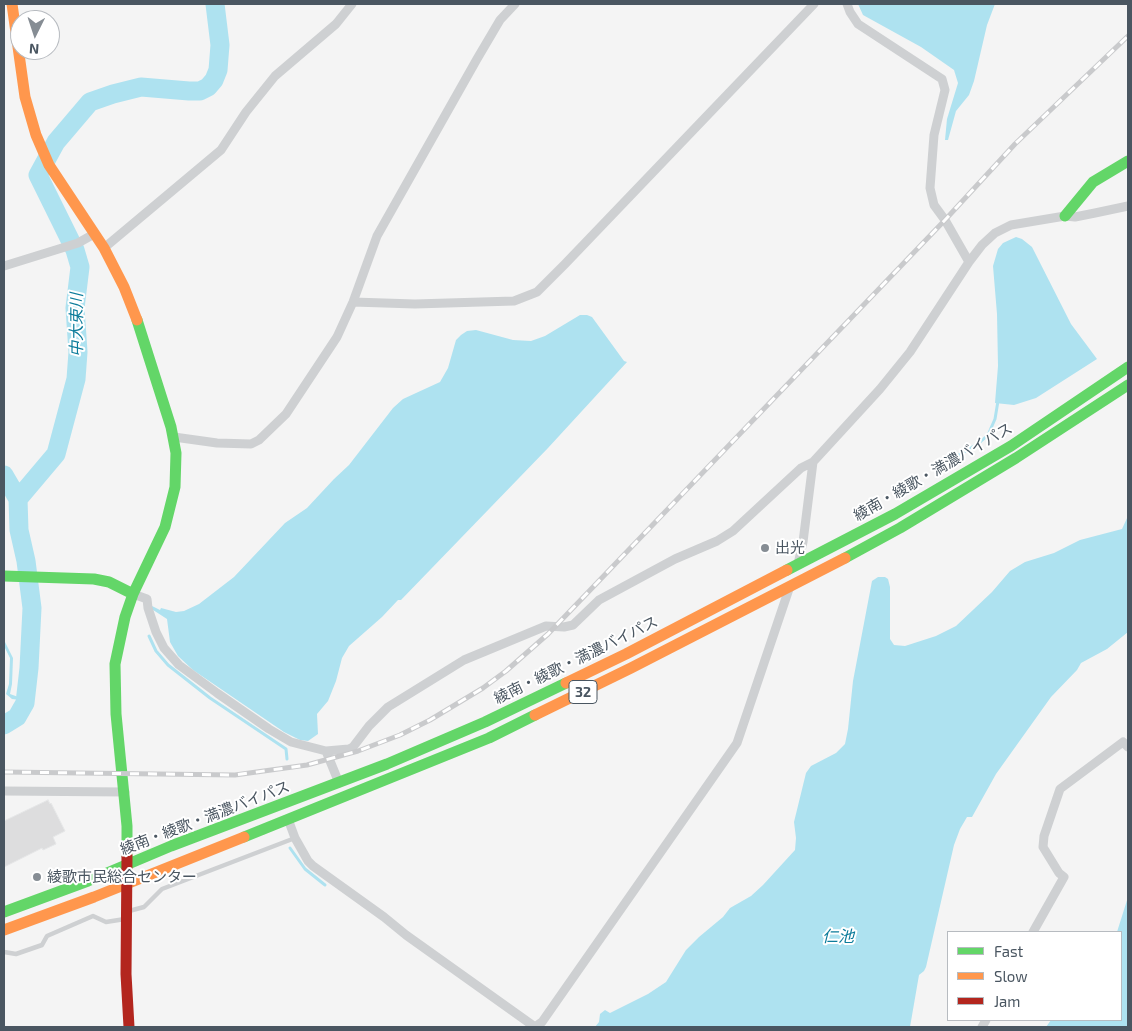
<!DOCTYPE html>
<meta charset="utf-8">
<style>
body{margin:0}
#map{position:relative;width:1132px;height:1031px;overflow:hidden;background:#f4f4f4;font-family:"Exo 2",sans-serif}
canvas{display:block}
.frame{position:absolute;inset:0;border:5px solid #4a5661;pointer-events:none}
.legend{position:absolute;left:947px;top:931px;width:175px;height:90px;box-sizing:border-box;background:#fff;border:1px solid #b7bbc0;margin:0;padding:6px 9px;list-style:none;font-size:15px;color:#4a5661}
.legend li{display:flex;align-items:center;gap:10px;height:25px}
.legend b{width:25px;border:1px solid #b7bbc0}
.north{position:absolute;left:10px;top:10px;width:50px;height:50px;box-sizing:border-box;background:#fff;border:1px solid #b7bbc0;border-radius:50%;rotate:184deg;font-size:14px;font-weight:700;line-height:20px;text-align:center;color:#4a5661}
.north::after{content:'';display:block;margin:auto;width:18px;height:22px;background:#868d94;clip-path:polygon(50% 0,100% 100%,50% 72%,0 100%)}
</style>
<div id="map">
<canvas width="1132" height="1031"></canvas>
<div class="frame"></div>
<ul class="legend">
<li><b style="height:6px;background:#63d668"></b>Fast</li>
<li><b style="height:6px;background:#ff974d"></b>Slow</li>
<li><b style="height:6px;background:#b3261e"></b>Jam</li>
</ul>
<div class="north">N</div>
</div>
<script>
const ctx = document.querySelector('canvas').getContext('2d');
ctx.lineJoin = 'round';
function fillPath(path, color) {
  ctx.fillStyle = color;
  ctx.fill(path, 'evenodd');
}
function shape(rows) {
  const path = new Path2D();
  for (const r of rows) {
    path.moveTo(r[0], r[1]);
    for (let i = 2; i < r.length; i += 2) path.lineTo(r[i], r[i + 1]);
  }
  return path;
}
function trace(path, color, width, dash) {
  ctx.strokeStyle = color;
  ctx.lineWidth = width;
  ctx.lineCap = dash ? 'butt' : 'round';
  ctx.setLineDash(dash || []);
  ctx.stroke(path);
}
function write(font, color, halo, rows, align = 'center') {
  ctx.font = font + ' "Exo 2","Noto Sans JP",sans-serif';
  ctx.lineWidth = 4;
  ctx.setLineDash([]);
  ctx.textBaseline = 'middle';
  ctx.strokeStyle = halo;
  ctx.fillStyle = color;
  for (const [text, x, y, turn = 0] of rows) {
    ctx.save();
    ctx.translate(x, y);
    ctx.rotate((+turn || 0) * Math.PI / 180);
    ctx.textAlign = isNaN(turn) ? turn : align;
    if (halo) ctx.strokeText(text, 0, 0);
    ctx.fillText(text, 0, 0);
    ctx.restore();
  }
}
fillPath(shape([
 [858,4,995,4,987,25,974,81,969,95,956,111,948,140,945,140,947,119,958,83,954,70,921,47,863,15],
 [1016,237,1022,239,1032,247,1071,324,1097,359,1036,398,1014,405,995,403,998,366,997,314,993,266,998,249,1003,243],
 [580,315,587,315,592,317,624,361,627,362,548,448,401,600,398,600,382,617,349,646,342,658,336,681,328,701,317,714,318,734,308,741,300,740,284,732,193,670,178,656,170,642,167,619,150,608,152,606,160,610,161,608,176,612,184,611,199,604,234,577,285,523,307,508,334,479,349,465,393,408,403,399,440,382,448,368,456,340,461,335,467,331,476,330,513,340,531,341,545,336],
 [1128,516,1128,632,1107,649,1081,663,1077,670,1051,697,996,774,972,817,967,817,960,829,954,845,926,967,924,971,919,975,910,1027,595,1027,599,1022,600,1014,605,1010,610,1013,648,994,666,982,686,950,699,937,723,917,730,908,751,896,763,885,795,850,796,838,794,822,806,773,811,766,836,753,845,744,848,729,853,681,872,581,878,577,885,577,888,579,890,587,890,639,894,645,905,646,936,636,956,626,992,592,1010,571,1025,562,1054,553,1080,540,1122,529],
 [4,640,13,658,12,684,10,694,21,698,20,700,12,699,6,694,9,684,10,658,4,646],
 [1128,897,1128,1027,1046,1027,1051,1020,1121,1020,1121,932,1117,932]
]), '#aee2f0');
trace(shape([
 [939,467,979,443,988,435,995,419,998,401],
 [149,636,156,651,168,665,210,698,286,749,287,759],
 [19,699,26,699],
 [290,848,305,869,325,885]
]), '#aee2f0', 3);
trace(shape([
 [4,475,18,499],
 [4,725,17,717,25,703,29,668,32,608,26,561,19,530,18,499,56,454,76,379,78,352,75,308,80,267,75,250,38,175,56,142,90,102,113,94,141,87,189,91,200,91,208,87,214,80,218,70,220,45,215,4]
]), '#aee2f0', 19);
const building = shape([
 [48,800,50,804,51,803,65,831,53,837,56,844,43,850,42,848,4,867,4,821,48,800]
]);
fillPath(building, '#ddddde');
trace(building, '#e5e6e7', 1);
trace(shape([
 [129,911,144,907,162,889,295,838],
 [4,952,16,954,42,945,47,936,93,916,106,922,125,919]
]), '#ced0d2', 4.5);
trace(shape([
 [847,4,850,12,858,24,942,79,945,90,934,135,930,188,934,205,945,220,969,262],
 [104,248,221,150,246,112,275,76,336,24,352,4],
 [4,266,78,243,94,234],
 [353,302,415,304,514,301,537,292,565,264,814,4],
 [174,437,217,443,251,444,259,440,286,414,337,337,353,302,377,236,477,59,500,20,515,4],
 [798,564,803,542,813,462],
 [133,594,147,599,148,608,156,632,164,648,179,665,217,693,269,729,291,742,326,751,339,783],
 [326,751,349,749,353,747,369,726,388,707,464,660,546,626,564,627,573,625,599,600,675,559,717,541,733,531,801,468,813,462,880,389,910,352,969,262,982,245,995,233,1011,225,1065,216,1075,217,1095,213,1128,206],
 [4,791,125,792],
 [288,819,295,838,308,861,313,866,384,917,406,935,535,1027],
 [1033,932,1064,877,1059,873,1043,847,1044,836,1060,789,1123,742,1128,747],
 [535,1027,542,1022,737,743,790,586],
 [982,1027,986,1020]
]), '#ced0d2', 9);
trace(shape([
 [1065,216,1093,182,1128,161],
 [845,558,900,528,1016,458,1128,385],
 [787,570,895,514,1011,446,1128,367],
 [4,576,94,579,109,582,133,594],
 [244,837,489,738,535,715],
 [127,856,127,826,116,714,115,664,125,617,133,594,165,527,175,487,176,453,171,427,137,320],
 [4,912,88,881,171,846,387,764,485,722,566,683]
]), '#63d668', 11);
trace(shape([
 [12,4,25,97,36,135,49,165,104,248,124,287,137,320],
 [566,683,626,654,787,570],
 [535,715,631,668,845,558],
 [4,930,94,897,244,837]
]), '#ff974d', 11);
trace(shape([
 [127,856,126,974,129,1027]
]), '#b3261e', 11);
const rail = shape([
 [4,772,235,775,307,765,358,751,400,735,430,720,483,688,506,671,548,634,945,220,1015,144,1128,36]
]);
trace(rail, '#c9cacc', 5);
trace(rail, '#fff', 3, [9]);
for (const [x, y, r, color] of [
 [765,548,5,"#868d94"],
 [37,877,5,"#868d94"]
]) {
  const dot = new Path2D();
  dot.arc(x, y, r, 0, 2 * Math.PI);
  ctx.fillStyle = color;
  ctx.fill(dot);
  trace(dot, '#fff', 2);
}
for (const [x, y, w] of [
 [583,692,28]
]) {
  const box = new Path2D();
  box.roundRect(x - w / 2, y - 11.5, w, 23, 4);
  ctx.fillStyle = '#fff';
  ctx.fill(box);
  trace(box, '#4a5661', 1);
}
write('bold 14px', '#4a5661', null, [
 ["32",583,692]
]);
write('15px', '#4a5661', '#fff', [
 ["綾南・綾歌・満濃バイパス",933,472,-30],
 ["綾南・綾歌・満濃バイパス",576,660,-26],
 ["綾南・綾歌・満濃バイパス",205,818,-21]
]);
write('15px', '#4a5661', '#fff', [
 ["出光",775,548],
 ["綾歌市民総合センター",47,877]
], 'left');
write('italic 16px', '#0c7c9b', '#fff', [
 ["中大束川",77,325,-90],
 ["仁池",838,937]
]);
</script>
